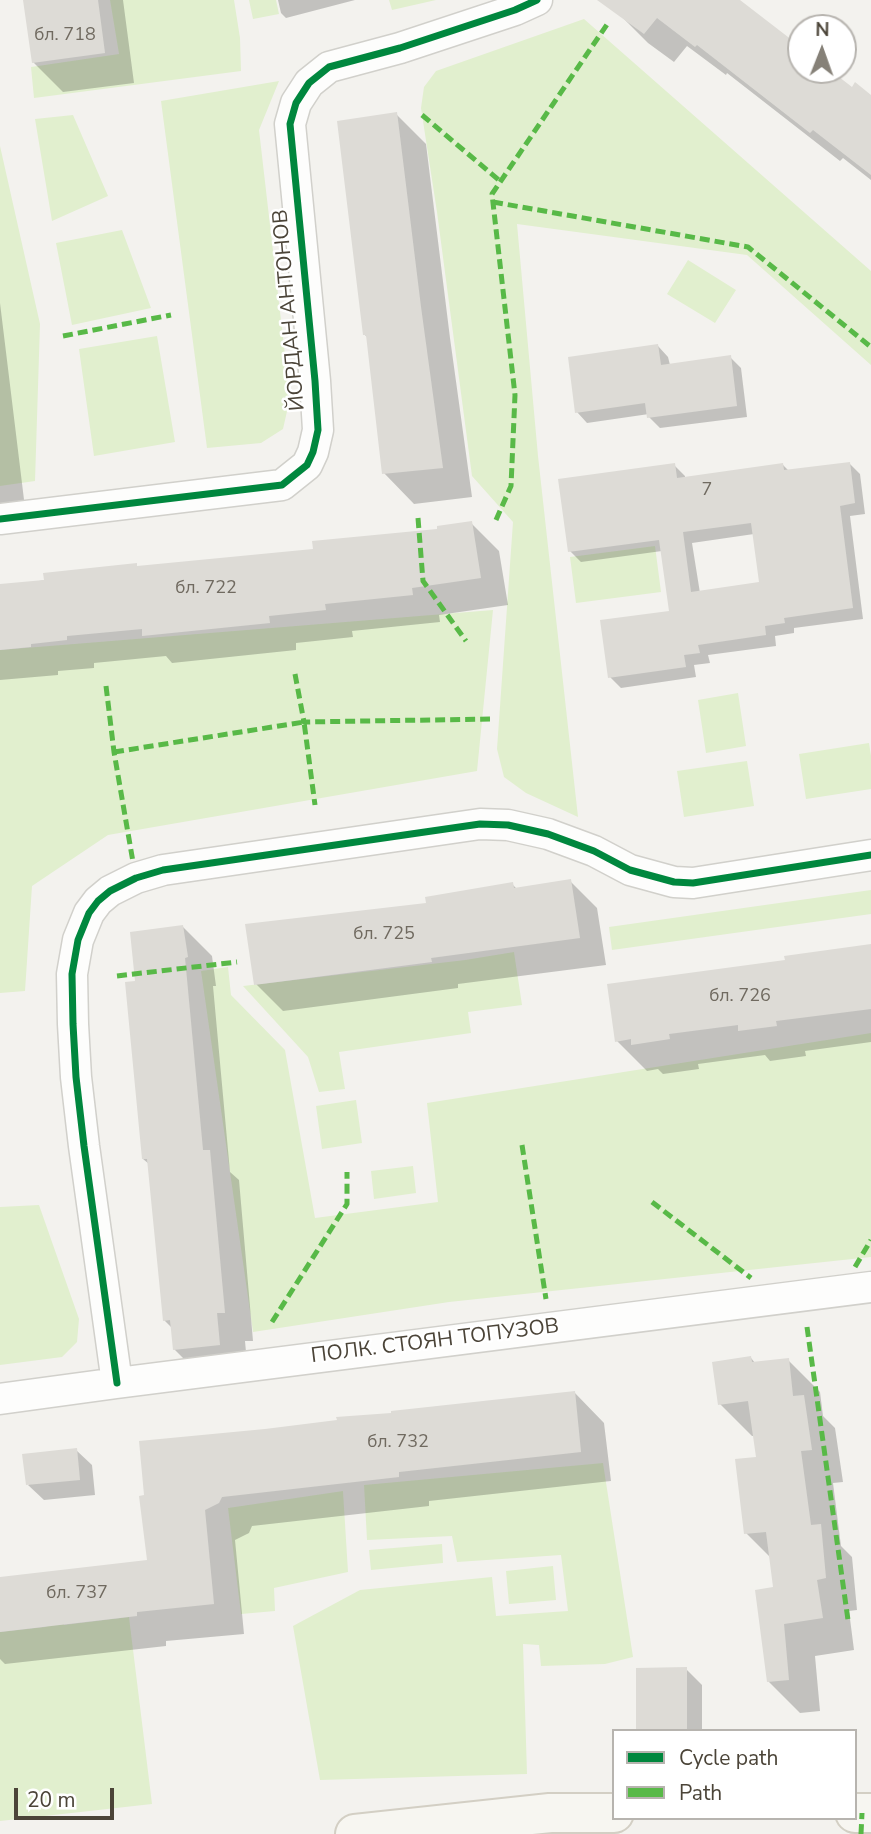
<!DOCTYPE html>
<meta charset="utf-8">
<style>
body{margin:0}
#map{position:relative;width:871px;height:1834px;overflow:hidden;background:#f3f2ee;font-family:"Nunito Sans",sans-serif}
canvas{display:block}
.legend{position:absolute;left:612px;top:1729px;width:245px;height:91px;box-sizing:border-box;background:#fff;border:2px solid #b7b4af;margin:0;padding:9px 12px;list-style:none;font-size:21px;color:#4b4438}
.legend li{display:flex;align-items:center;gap:14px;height:35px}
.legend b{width:35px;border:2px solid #b7b4af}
.north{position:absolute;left:787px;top:14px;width:70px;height:70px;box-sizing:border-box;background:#fff;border:2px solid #b7b4af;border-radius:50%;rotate:1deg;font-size:19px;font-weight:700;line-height:28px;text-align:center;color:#4b4438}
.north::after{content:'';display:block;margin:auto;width:24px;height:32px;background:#868178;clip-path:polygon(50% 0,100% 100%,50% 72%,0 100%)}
.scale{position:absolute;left:14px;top:1788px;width:100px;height:32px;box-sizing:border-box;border:4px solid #4b4438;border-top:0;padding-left:9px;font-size:21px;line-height:24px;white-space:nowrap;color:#4b4438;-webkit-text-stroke:5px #fff;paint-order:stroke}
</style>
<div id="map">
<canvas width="871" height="1834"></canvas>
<ul class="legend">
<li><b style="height:9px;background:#00873e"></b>Cycle path</li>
<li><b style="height:9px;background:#58b947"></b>Path</li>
</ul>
<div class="north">N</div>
<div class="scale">20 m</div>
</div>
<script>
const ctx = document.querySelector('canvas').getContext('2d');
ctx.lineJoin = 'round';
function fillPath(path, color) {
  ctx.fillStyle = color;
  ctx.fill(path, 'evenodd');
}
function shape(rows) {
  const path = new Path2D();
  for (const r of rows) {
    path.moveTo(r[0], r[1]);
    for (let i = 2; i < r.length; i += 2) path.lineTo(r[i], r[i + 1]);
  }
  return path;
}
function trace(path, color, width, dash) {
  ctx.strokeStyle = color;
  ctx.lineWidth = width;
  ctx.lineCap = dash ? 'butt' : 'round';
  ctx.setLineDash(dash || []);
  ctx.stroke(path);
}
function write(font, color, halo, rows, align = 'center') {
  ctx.font = font + ' "Nunito Sans",sans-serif';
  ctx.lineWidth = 5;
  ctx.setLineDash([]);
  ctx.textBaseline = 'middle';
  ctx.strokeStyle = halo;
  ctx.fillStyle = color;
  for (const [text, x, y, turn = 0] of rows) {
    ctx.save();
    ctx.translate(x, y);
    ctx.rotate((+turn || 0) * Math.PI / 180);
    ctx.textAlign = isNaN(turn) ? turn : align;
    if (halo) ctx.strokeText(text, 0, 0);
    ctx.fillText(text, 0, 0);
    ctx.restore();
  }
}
fillPath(shape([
 [110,0,234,0,240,38,241,71,34,98,31,67,119,54],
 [249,0,276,0,279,14,253,19],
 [389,0,436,0,392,10],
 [584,19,871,271,871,365,747,255,517,224,538,456,578,817,526,793,504,777,497,749,513,522,472,476,437,212,421,108,424,87,436,71],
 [279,81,259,130,290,398,283,429,261,443,207,448,161,101],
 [73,115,108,196,52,221,35,119],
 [0,146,40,324,35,481,0,486],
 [122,230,151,308,72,325,56,243],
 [688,260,736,290,715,323,667,294],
 [157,336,175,442,94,456,79,349],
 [655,546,661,592,576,603,570,557],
 [493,610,477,771,108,835,32,886,25,991,0,993,0,650],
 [738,693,746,746,706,753,698,700],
 [869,743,871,756,871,789,806,799,799,754],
 [747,761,754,806,684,817,677,771],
 [871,890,871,914,612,950,609,927],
 [514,952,522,1005,468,1012,471,1033,339,1052,345,1089,319,1092,308,1057,243,986,465,960],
 [228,967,231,995,285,1050,315,1218,438,1202,427,1103,871,1033,871,1257,449,1302,253,1332,201,971],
 [356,1100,362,1143,322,1149,316,1106],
 [413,1166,416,1193,374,1199,371,1171],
 [39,1205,79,1319,77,1342,62,1357,0,1365,0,1207],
 [603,1463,633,1657,605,1664,541,1666,539,1645,523,1644,527,1774,320,1780,293,1626,360,1590,492,1577,496,1616,568,1611,561,1555,457,1562,452,1536,367,1540,364,1485],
 [343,1491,348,1572,274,1588,275,1611,241,1614,228,1508],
 [442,1544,443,1563,371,1570,369,1550],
 [553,1566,556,1600,509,1604,506,1571],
 [129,1617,152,1804,0,1821,0,1632,45,1627,63,1619,64,1625]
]), '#e1efce');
fillPath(shape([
 [25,0,123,0,134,83,63,92,33,62],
 [278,0,355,0,286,18,281,13],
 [630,0,737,0,801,50,801,70,827,70,852,89,871,97,871,180,843,158,840,161,727,73,726,75,687,46,674,62,648,43,619,14],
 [396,114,426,144,450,338,472,497,414,504,384,473,368,338,364,334],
 [0,303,26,516,0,519],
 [658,346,668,357,670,365,730,357,741,368,747,417,660,428,649,417,649,414,587,423,577,412],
 [849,463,860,474,865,514,850,516,863,619,794,628,794,633,775,636,776,646,708,655,710,663,694,665,696,677,621,688,610,677,670,613,662,551,581,562,570,551,674,465,685,476,685,478,783,465,789,471],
 [754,534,761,583,700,593,692,543],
 [471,523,499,551,508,605,439,615,440,622,352,631,353,637,296,643,296,650,172,663,166,656,94,663,94,668,58,671,58,675,0,680,0,586,139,568,315,551,439,530],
 [570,881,597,908,606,965,458,984,458,988,283,1011,256,984,512,884,517,889],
 [183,927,212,956,216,986,213,986,230,1172,239,1180,253,1341,245,1341,248,1374,203,1378,174,1349,172,1328,164,1320,149,1164,143,1159,137,983],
 [871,945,871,1042,805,1051,806,1056,770,1061,765,1055,698,1064,699,1069,663,1074,658,1069,647,1071,617,1041,787,962],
 [751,1358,756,1364,788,1360,820,1392,823,1416,835,1428,843,1482,833,1483,841,1546,852,1557,857,1610,849,1611,854,1650,815,1656,820,1711,800,1713,768,1681,775,1588,771,1558,746,1533,758,1459,755,1436,752,1436,720,1404],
 [574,1392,604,1423,611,1481,429,1501,429,1506,252,1526,249,1533,235,1540,244,1634,166,1641,166,1646,5,1664,0,1659,0,1579,149,1562,265,1430],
 [76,1450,92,1465,95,1495,44,1500,28,1485],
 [686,1669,702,1685,702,1731,638,1731]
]), '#0003');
fillPath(shape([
 [23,0,98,0,105,53,32,63],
 [597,0,740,0,801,47,801,70,830,70,852,87,855,82,871,95,871,175,813,130,810,133,697,45,695,47,657,18,644,34],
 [397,112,421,307,443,468,382,474,366,335,363,335,337,121],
 [658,344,661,365,731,355,737,406,647,418,645,403,575,413,568,357],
 [850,462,855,503,840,506,853,608,784,618,785,623,765,626,766,635,698,645,700,653,684,655,686,667,608,678,600,620,669,611,659,540,568,552,558,479,675,463,677,478,783,463,784,470],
 [751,523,759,582,691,592,683,532],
 [472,521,481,578,412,588,413,595,325,604,326,610,269,616,270,623,142,636,142,629,67,636,67,640,31,644,31,647,0,650,0,584,44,580,43,573,137,563,137,566,313,549,312,541,437,529,437,526],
 [571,879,580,938,431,958,432,962,254,985,245,924,426,903,425,897,513,882,514,888],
 [183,925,188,957,185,958,203,1150,210,1150,225,1313,217,1313,220,1345,173,1350,170,1320,163,1321,147,1159,142,1159,125,982,135,981,130,932],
 [871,944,871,1009,776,1021,777,1026,738,1031,738,1025,669,1034,670,1039,631,1045,631,1039,615,1042,607,984,785,960,784,956],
 [751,1356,752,1362,789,1358,793,1396,804,1395,812,1450,801,1451,811,1525,821,1524,826,1578,817,1580,823,1618,784,1624,789,1680,767,1682,755,1590,773,1587,766,1532,744,1534,735,1459,756,1457,748,1401,718,1405,712,1362],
 [575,1391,581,1452,399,1472,399,1477,222,1497,219,1503,205,1510,214,1604,137,1612,137,1616,0,1632,0,1577,147,1560,139,1496,144,1495,139,1441,265,1429,337,1420,336,1417,391,1413,391,1411],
 [77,1448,80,1480,26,1485,22,1454],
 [687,1667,687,1731,636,1731,636,1668]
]), '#dddbd6');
const minor = shape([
 [0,519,282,485,307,465,313,452,318,430,315,381,290,124,296,103,309,83,329,67,400,48,515,10,537,0],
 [117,1383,84,1146,76,1077,73,1024,72,974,78,940,89,913,98,901,110,891,136,878,163,870,480,824,508,825,548,834,594,851,630,870,674,882,693,883,871,855],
 [0,1399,117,1383,871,1287]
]);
const secondary = shape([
 [855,1813,871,1813],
 [355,1834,550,1813,614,1813]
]);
trace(minor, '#d1d0cb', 33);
trace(secondary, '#d3cfc4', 42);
trace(minor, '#fdfdfc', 30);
trace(secondary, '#f7f6f1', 38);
trace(shape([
 [422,115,500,181],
 [493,202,748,247,871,347],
 [63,336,171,315],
 [418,518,423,581,466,641],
 [496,520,511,486,515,395,492,194,608,23],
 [295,674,304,722,490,719],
 [106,686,114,752,133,862],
 [114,752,304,722,315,805],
 [117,976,237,962],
 [522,1145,546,1299],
 [652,1202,751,1278],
 [855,1267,871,1240],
 [272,1322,347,1204,347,1172],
 [807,1327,848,1620],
 [861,1834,862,1813]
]), '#58b947', 5, [10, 5]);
trace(shape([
 [0,519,282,485,307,465,313,452,318,430,315,381,290,124,296,103,309,83,329,67,400,48,515,10,537,0],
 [117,1383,84,1146,76,1077,73,1024,72,974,78,940,89,913,98,901,110,891,136,878,163,870,480,824,508,825,548,834,594,851,630,870,674,882,693,883,871,855]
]), '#00873e', 7);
write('18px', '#706a60', null, [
 ["бл. 718",65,36],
 ["7",707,491],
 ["бл. 722",206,589],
 ["бл. 725",384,935],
 ["бл. 726",740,997],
 ["бл. 732",398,1443],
 ["бл. 737",77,1594]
]);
write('21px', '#4b4438', '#fff', [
 ["ЙОРДАН АНТОНОВ",290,310,-95],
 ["ПОЛК. СТОЯН ТОПУЗОВ",435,1342,-7]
]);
</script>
